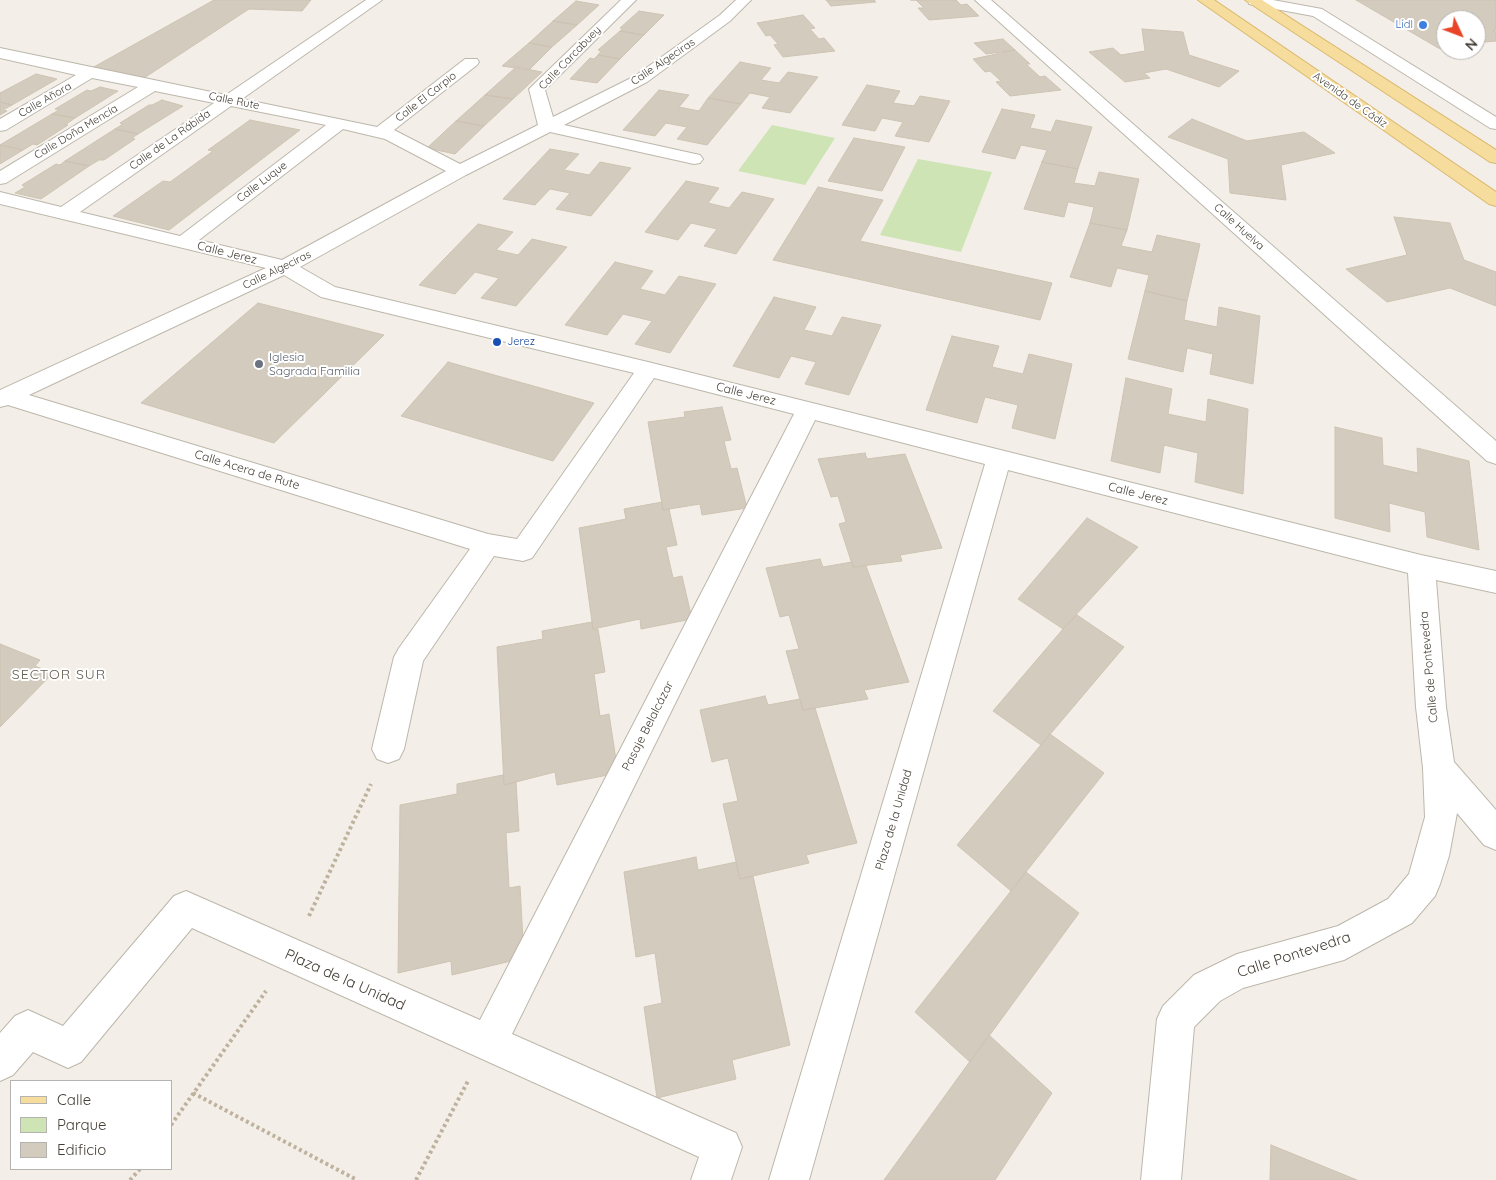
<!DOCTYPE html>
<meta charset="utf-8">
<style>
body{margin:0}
#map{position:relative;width:1496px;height:1180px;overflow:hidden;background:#f3efe8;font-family:Quicksand,sans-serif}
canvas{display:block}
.legend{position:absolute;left:10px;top:1080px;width:162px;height:90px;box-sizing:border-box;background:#fff;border:1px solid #b5b3af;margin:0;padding:6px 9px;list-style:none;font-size:15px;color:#454037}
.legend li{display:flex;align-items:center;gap:10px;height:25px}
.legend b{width:25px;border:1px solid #b5b3af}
.north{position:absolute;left:1436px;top:10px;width:50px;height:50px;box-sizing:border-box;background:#fff;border:1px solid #b5b3af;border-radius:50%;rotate:133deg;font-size:14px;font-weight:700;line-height:20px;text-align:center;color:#454037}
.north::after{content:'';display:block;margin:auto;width:18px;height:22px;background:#e94428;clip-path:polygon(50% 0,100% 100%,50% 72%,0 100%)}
</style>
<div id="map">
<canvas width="1496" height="1180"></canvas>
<ul class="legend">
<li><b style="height:6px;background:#f6dc9d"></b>Calle</li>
<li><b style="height:14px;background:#cee4b4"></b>Parque</li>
<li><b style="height:14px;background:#d3cbbe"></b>Edificio</li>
</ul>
<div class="north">N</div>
</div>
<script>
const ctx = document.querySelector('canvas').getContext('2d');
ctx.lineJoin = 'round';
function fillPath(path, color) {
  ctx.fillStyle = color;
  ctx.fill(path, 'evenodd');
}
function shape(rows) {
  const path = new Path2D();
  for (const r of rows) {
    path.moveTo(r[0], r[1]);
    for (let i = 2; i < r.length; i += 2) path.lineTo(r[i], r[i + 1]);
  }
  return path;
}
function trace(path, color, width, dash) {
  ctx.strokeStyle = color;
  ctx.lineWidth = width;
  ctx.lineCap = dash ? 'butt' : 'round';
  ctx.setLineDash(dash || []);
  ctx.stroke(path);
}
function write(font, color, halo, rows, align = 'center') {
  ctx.font = font + ' Quicksand,sans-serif';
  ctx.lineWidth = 4;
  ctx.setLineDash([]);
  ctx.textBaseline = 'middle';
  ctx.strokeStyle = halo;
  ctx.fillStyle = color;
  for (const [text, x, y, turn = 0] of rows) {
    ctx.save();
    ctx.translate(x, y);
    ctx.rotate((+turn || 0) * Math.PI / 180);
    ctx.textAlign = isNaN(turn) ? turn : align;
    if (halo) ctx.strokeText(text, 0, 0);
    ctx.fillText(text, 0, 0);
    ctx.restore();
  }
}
fillPath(shape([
 [772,125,835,138,805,185,738,171],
 [918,159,992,172,961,252,880,235]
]), '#cee4b4');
const building = shape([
 [214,0,311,0,302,11,249,9,144,78,92,68,214,0],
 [826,0,874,0,876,2,831,6,826,0],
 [911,0,956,0,961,5,967,4,979,16,929,20,918,8,924,8,916,0,911,0],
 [1356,0,1496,0,1496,30,1493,31,1496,32,1496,41,1476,43,1476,20,1446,20,1446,48,1440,49,1356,0],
 [576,1,599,5,577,25,553,21,576,1],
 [639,11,664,15,644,35,620,31,623,29,620,28,639,11],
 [803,15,815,28,810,29,819,39,824,38,835,51,783,57,774,45,778,44,770,35,766,36,757,23,803,15],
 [553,21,577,25,552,47,529,43,553,21],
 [1142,29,1183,32,1189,55,1239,71,1219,87,1166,69,1144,73,1150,78,1125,82,1089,52,1113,48,1121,55,1145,51,1142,29],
 [620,31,644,35,620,59,598,55,601,51,598,50,620,31],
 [1003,39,1015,50,986,54,974,43,1003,39],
 [529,43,552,47,529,70,502,66,529,43],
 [1015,50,1030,64,1026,64,1040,77,1045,76,1061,90,1010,96,996,82,1001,81,990,71,985,72,973,59,1015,50],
 [598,55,620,59,597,83,570,79,590,58,594,59,598,55],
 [740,62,771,68,761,80,779,83,788,72,818,77,790,113,762,108,770,97,750,93,741,104,708,98,740,62],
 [516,67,542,72,513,99,485,95,516,67],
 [36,74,57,79,12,105,0,102,0,93,36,74],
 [867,85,900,91,893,103,914,106,920,96,950,101,929,142,895,136,903,122,882,118,875,131,842,125,867,85],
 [100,87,118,91,75,118,52,114,59,110,55,109,87,90,91,91,100,87],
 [659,90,689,95,679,107,699,111,708,98,741,104,707,145,677,139,687,127,666,123,655,136,623,130,659,90],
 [485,95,513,99,484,126,456,121,485,95],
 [162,100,183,106,138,134,115,129,123,124,120,123,149,105,152,105,162,100],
 [0,102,12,105,3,110,7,111,0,115,0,102],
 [1002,109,1035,115,1030,128,1051,132,1056,120,1092,127,1078,169,1042,162,1047,150,1021,145,1015,159,982,152,1002,109],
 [52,114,75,118,65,125,68,125,37,145,33,144,23,150,0,145,52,114],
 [1192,119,1247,141,1304,132,1335,153,1281,165,1286,200,1230,193,1228,159,1168,137,1192,119],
 [250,120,300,130,169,230,113,216,163,181,170,182,213,151,208,150,250,120],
 [456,121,484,126,455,154,427,148,456,121],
 [115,129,138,134,132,138,135,139,104,160,99,160,89,166,65,161,115,129],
 [854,138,905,147,882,191,828,181,854,138],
 [0,145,23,150,0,164,0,145],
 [550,149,579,154,564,170,589,175,600,162,631,168,591,216,556,209,570,193,550,189,535,205,503,199,550,149],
 [65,161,89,166,41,199,15,193,25,187,22,185,56,164,60,165,65,161],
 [1042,162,1078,169,1074,183,1095,186,1099,172,1139,179,1127,230,1090,223,1094,207,1068,202,1064,217,1024,209,1042,162],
 [686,181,719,188,708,203,729,208,742,192,774,199,736,254,704,246,717,229,691,223,678,240,645,232,686,181],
 [818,187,883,200,860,241,1052,283,1040,320,773,260,818,187],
 [1394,217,1450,223,1464,260,1496,272,1496,306,1450,288,1387,302,1346,269,1407,255,1394,217],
 [1090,223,1127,230,1121,246,1152,252,1157,235,1200,244,1187,301,1145,291,1149,275,1117,268,1111,287,1070,277,1090,223],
 [478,224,513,232,496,250,518,255,532,239,567,247,516,306,481,298,499,278,475,272,455,294,419,285,478,224],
 [615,262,653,271,640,289,665,295,679,276,716,284,670,353,635,344,652,321,623,314,607,335,565,325,615,262],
 [1145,291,1187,301,1184,320,1217,327,1219,307,1260,316,1253,384,1210,374,1213,354,1187,348,1183,372,1128,359,1145,291],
 [774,297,816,307,804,330,832,336,842,317,881,325,849,395,805,384,816,362,791,356,779,378,733,366,774,297],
 [258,303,384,335,274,443,141,403,258,303],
 [952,336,999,346,992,367,1023,374,1029,354,1072,364,1055,439,1012,428,1018,405,985,397,977,423,926,410,952,336],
 [448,362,594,403,553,461,401,416,448,362],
 [1126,378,1172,389,1168,414,1206,422,1208,399,1248,409,1243,494,1195,482,1198,453,1164,445,1160,473,1111,461,1126,378],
 [722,407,731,440,724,441,731,469,737,468,747,508,702,515,700,504,663,510,648,422,685,417,684,412,722,407],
 [1335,427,1382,438,1383,465,1418,473,1417,448,1469,461,1479,550,1427,537,1425,512,1389,503,1390,532,1335,518,1335,427],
 [865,453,867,459,905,454,942,548,900,555,902,561,853,567,839,524,846,522,838,496,831,497,818,459,865,453],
 [662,502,663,510,669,509,677,545,666,547,673,578,682,576,692,619,641,629,640,619,593,629,579,528,626,519,624,509,662,502],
 [1087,518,1138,547,1063,629,1018,599,1087,518],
 [820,559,823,567,852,562,853,567,866,566,909,682,864,690,868,699,803,710,786,651,799,649,789,615,780,617,766,568,820,559],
 [1077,615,1124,647,1041,745,993,711,1063,629,1077,615],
 [592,622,593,629,598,629,605,672,594,674,600,716,609,714,618,773,557,785,555,772,504,785,497,647,543,639,542,631,592,622],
 [0,644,40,660,35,666,53,673,0,727,0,644],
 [765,696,768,705,800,699,803,710,815,708,857,843,806,855,809,863,740,879,723,804,738,801,728,758,712,762,700,710,765,696],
 [1050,734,1104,773,1011,891,957,845,1050,734],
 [503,775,504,785,516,782,519,831,506,833,509,888,520,886,524,958,452,975,451,961,398,973,400,805,457,794,457,784,503,775],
 [696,857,698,870,736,862,740,879,753,876,790,1045,732,1060,736,1079,657,1098,644,1007,662,1003,655,953,636,957,624,872,696,857],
 [1026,872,1079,913,970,1062,915,1012,1026,872],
 [989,1035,1052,1093,995,1180,884,1180,989,1035],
 [1271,1145,1357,1180,1270,1180,1271,1145]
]);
fillPath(building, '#d3cbbe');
trace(building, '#cec3b2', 1);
const minor = shape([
 [366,0,382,0,242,99,377,127,465,59,477,59,479,62,477,65,394,130,460,164,538,125,529,89,621,0,636,0,545,90,553,117,635,76,720,15,736,0,751,0,730,21,647,82,564,125,700,155,703,159,700,163,694,164,550,132,466,175,300,267,335,287,648,362,1421,555,1496,571,1496,593,1436,580,1446,707,1454,762,1496,810,1496,850,1484,845,1457,813,1449,856,1440,884,1435,896,1412,923,1344,960,1243,988,1220,1001,1194,1027,1181,1180,1141,1180,1157,1019,1163,1006,1194,975,1237,954,1338,926,1388,899,1409,874,1425,817,1423,768,1416,707,1408,573,1008,470,809,1180,769,1180,985,464,815,420,512,1034,736,1133,742,1147,731,1180,691,1180,699,1157,192,928,81,1062,68,1068,33,1052,13,1075,0,1081,0,1033,15,1016,28,1010,63,1026,174,896,186,891,480,1020,794,414,654,378,532,558,523,561,494,556,423,661,404,749,399,759,388,763,377,759,372,749,394,657,399,648,470,549,8,405,0,407,0,390,266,268,0,204,0,192,61,207,214,103,155,91,6,183,0,184,0,171,138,87,92,78,6,130,0,131,0,119,76,75,0,58,0,48,226,95,366,0],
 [231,106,326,125,180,236,80,212,231,106],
 [343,129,385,139,446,171,282,260,199,240,343,129],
 [284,275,321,297,634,373,517,539,488,534,29,395,284,275],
 [975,0,991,0,1496,441,1496,464,1487,461,975,0],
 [1248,0,1273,0,1322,9,1496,117,1496,129,1490,128,1313,16,1254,5,1249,4,1248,0]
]);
const major = shape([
 [1198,0,1214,0,1496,192,1496,206,1489,204,1198,0],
 [1245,0,1262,0,1496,150,1496,163,1490,162,1245,0]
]);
trace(minor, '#bdb7ab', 2);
trace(major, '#dbb96e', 2);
trace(shape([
 [309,916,371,784],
 [193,1093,357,1180],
 [171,1125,266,991],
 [130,1180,140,1169],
 [416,1180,468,1081]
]), '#beb29e', 4, [3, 3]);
fillPath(minor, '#fff');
fillPath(major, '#f6dc9d');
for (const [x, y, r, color] of [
 [1423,25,5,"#3f7fe0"],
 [497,342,5,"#1a4fb4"],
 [259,364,5,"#6b7280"]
]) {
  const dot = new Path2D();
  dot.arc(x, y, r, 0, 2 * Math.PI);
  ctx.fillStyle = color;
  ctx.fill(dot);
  trace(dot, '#fff', 2);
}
write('11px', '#366cbe', '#fff', [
 ["Lidl",1413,25]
], 'right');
write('11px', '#454037', '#fff', [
 ["Calle Carcabuey",570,58,-46],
 ["Calle Algeciras",663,62,-34],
 ["Calle El Carpio",426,97,-38],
 ["Calle Añora",45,100,-30],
 ["Avenida de Cádiz",1350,100,35],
 ["Calle Rute",234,101,11],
 ["Calle Doña Mencía",76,132,-31],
 ["Calle de La Rábida",170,140,-35],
 ["Calle Luque",262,182,-37],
 ["Calle Huelva",1239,227,42],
 ["Calle Algeciras",277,270,-26]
]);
write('11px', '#164399', '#fff', [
 ["Jerez",507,342]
], 'left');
write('12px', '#454037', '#fff', [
 ["Calle Jerez",227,253,14],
 ["Calle Jerez",746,394,14],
 ["Calle Acera de Rute",247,470,17],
 ["Calle Jerez",1138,494,14],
 ["Calle de Pontevedra",1429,667,-95],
 ["Pasaje Belalcázar",648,726,-63],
 ["Plaza de la Unidad",894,820,-74]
]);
write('12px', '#5b616d', '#fff', [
 ["Iglesia",269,357],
 ["Sagrada Familia",269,371]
], 'left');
ctx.letterSpacing = '1px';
write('14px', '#675e4f', '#fff', [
 ["SECTOR SUR",59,675]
]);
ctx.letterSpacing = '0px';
write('15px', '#454037', '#fff', [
 ["Calle Pontevedra",1294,955,-18],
 ["Plaza de la Unidad",345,980,24]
]);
</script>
